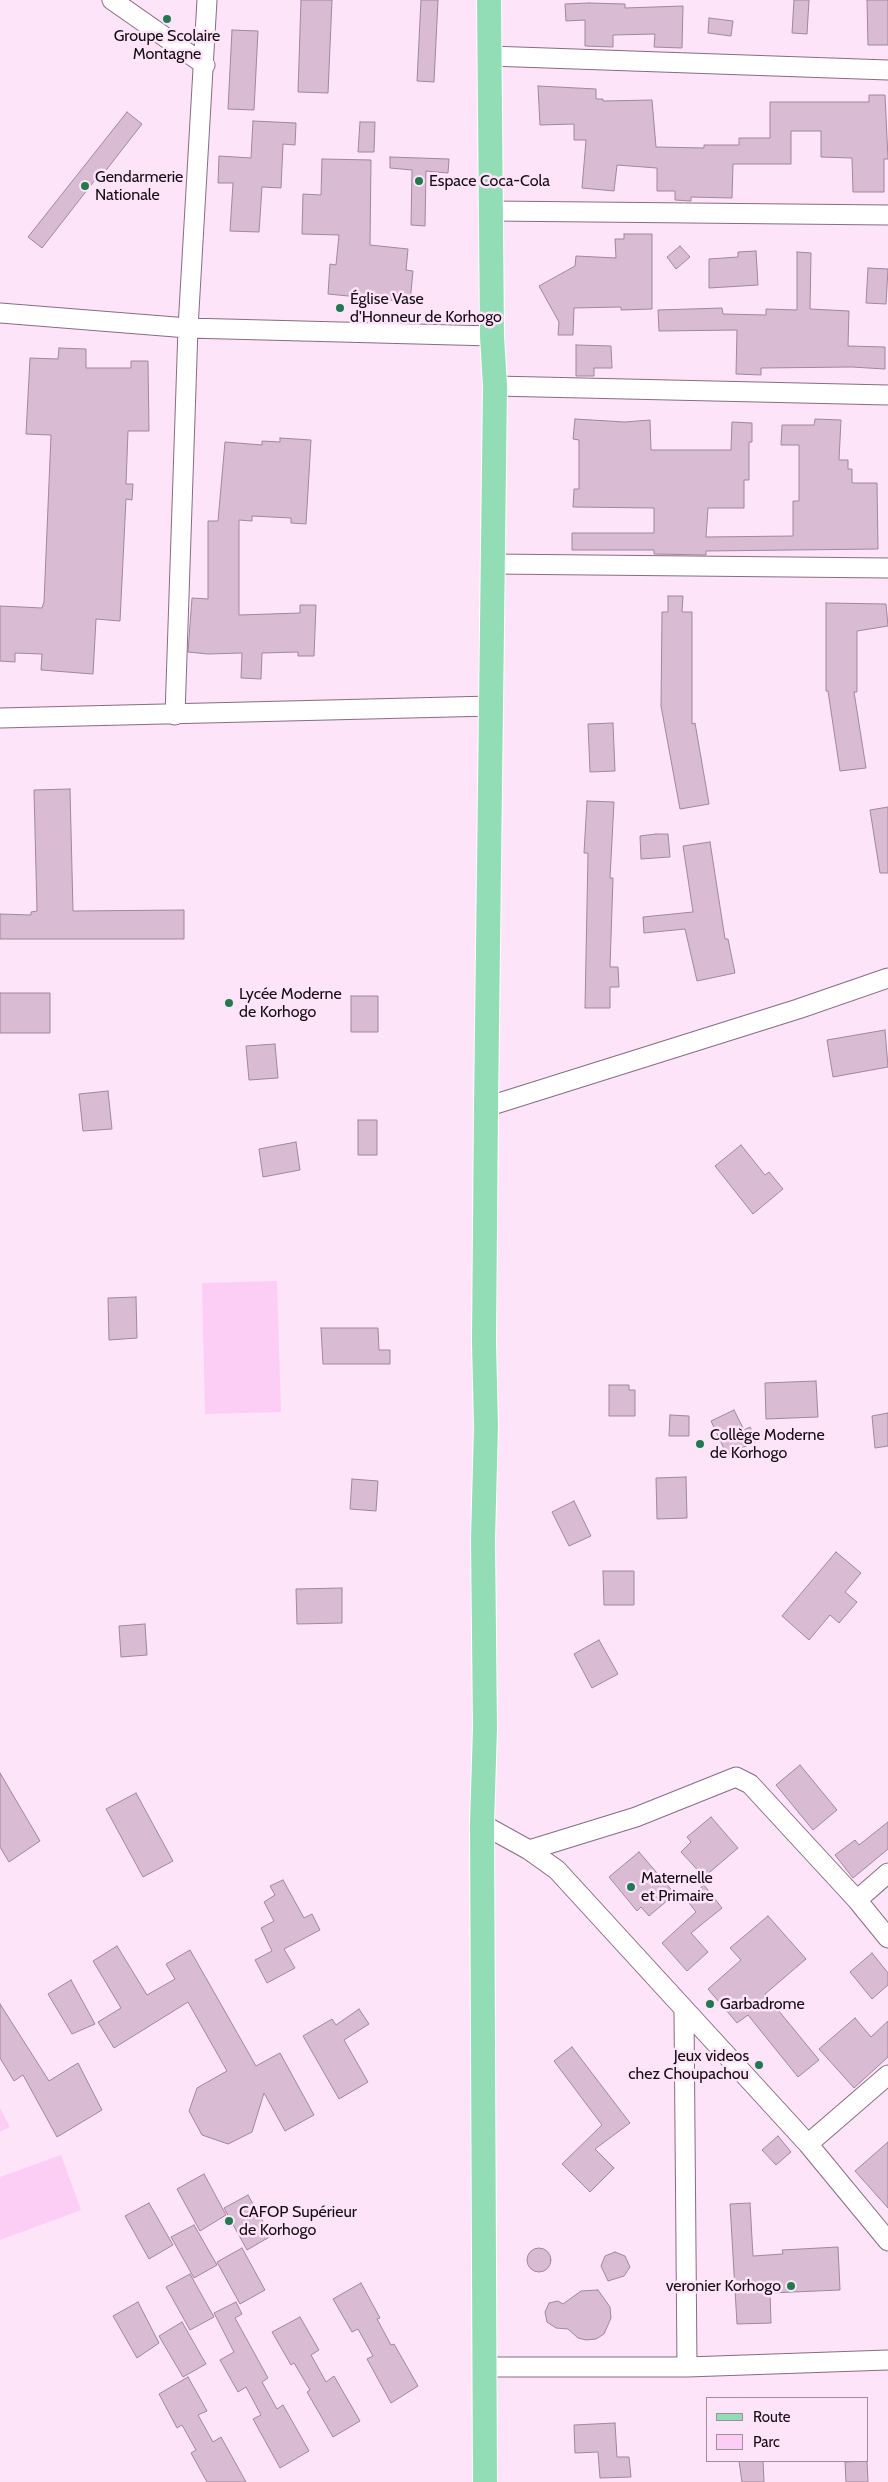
<!DOCTYPE html>
<meta charset="utf-8">
<style>
body{margin:0}
#map{position:relative;width:888px;height:2482px;overflow:hidden;background:#fde4f8;font-family:Cabin,sans-serif}
canvas{display:block}
.legend{position:absolute;left:706px;top:2397px;width:162px;height:65px;box-sizing:border-box;background:#fde4f8;border:1px solid #a18e9d;margin:0;padding:6px 9px;list-style:none;font-size:15px;color:#160c15}
.legend li{display:flex;align-items:center;gap:10px;height:25px}
.legend b{width:25px;border:1px solid #a18e9d}
</style>
<div id="map">
<canvas width="888" height="2482"></canvas>
<ul class="legend">
<li><b style="height:6px;background:#92dcb6"></b>Route</li>
<li><b style="height:14px;background:#fccef5"></b>Parc</li>
</ul>
</div>
<script>
const ctx = document.querySelector('canvas').getContext('2d');
ctx.lineJoin = 'round';
function fillPath(path, color) {
  ctx.fillStyle = color;
  ctx.fill(path, 'evenodd');
}
function shape(rows) {
  const path = new Path2D();
  for (const r of rows) {
    if (r.length === 3) {
      path.moveTo(r[0] + r[2], r[1]);
      path.arc(r[0], r[1], r[2], 0, 2 * Math.PI);
      continue;
    }
    path.moveTo(r[0], r[1]);
    for (let i = 2; i < r.length; i += 2) path.lineTo(r[i], r[i + 1]);
  }
  return path;
}
function trace(path, color, width, dash) {
  ctx.strokeStyle = color;
  ctx.lineWidth = width;
  ctx.lineCap = dash ? 'butt' : 'round';
  ctx.setLineDash(dash || []);
  ctx.stroke(path);
}
function write(font, color, halo, rows, align = 'center') {
  ctx.font = font + ' Cabin,sans-serif';
  ctx.lineWidth = 5;
  ctx.setLineDash([]);
  ctx.textBaseline = 'middle';
  ctx.strokeStyle = halo;
  ctx.fillStyle = color;
  for (const [text, x, y, turn = 0] of rows) {
    ctx.save();
    ctx.translate(x, y);
    ctx.rotate((+turn || 0) * Math.PI / 180);
    ctx.textAlign = isNaN(turn) ? turn : align;
    if (halo) ctx.strokeText(text, 0, 0);
    ctx.fillText(text, 0, 0);
    ctx.restore();
  }
}
fillPath(shape([
 [277,1281,281,1412,205,1414,202,1283],
 [0,2108,10,2127,0,2132],
 [61,2155,81,2210,0,2240,0,2177]
]), '#fccef5');
const building = shape([
 [301,0,332,0,328,93,298,92,301,0],
 [421,0,438,0,434,82,417,81,421,0],
 [794,0,809,0,807,34,792,33,794,0],
 [867,0,888,0,888,45,868,45,867,0],
 [589,3,625,4,625,8,683,6,682,48,654,47,655,34,613,35,613,47,585,46,585,20,566,21,565,4,589,3],
 [709,18,733,21,731,36,708,33,709,18],
 [232,30,258,31,254,110,228,109,232,30],
 [538,86,596,89,596,99,603,99,603,101,652,100,656,147,704,148,704,145,739,145,739,138,770,138,770,102,869,102,869,95,885,95,888,159,884,159,884,192,853,192,852,158,821,157,821,131,791,131,791,164,733,164,732,198,691,197,691,201,675,200,675,191,657,191,657,168,617,165,614,191,582,188,586,140,574,140,574,124,540,125,538,86],
 [127,112,142,124,100,178,98,176,42,248,28,237,127,112],
 [253,121,296,123,295,145,283,144,281,188,262,187,259,232,230,231,233,183,218,183,219,156,251,158,253,121],
 [360,122,375,122,374,152,358,152,360,122],
 [390,157,449,159,448,173,426,171,425,226,411,225,412,170,390,168,390,157],
 [322,159,371,160,370,245,408,249,406,270,413,271,410,302,328,294,330,264,336,265,339,235,302,234,303,194,321,195,322,159],
 [624,234,652,234,652,309,621,310,621,307,574,308,573,335,558,335,559,322,539,286,575,266,576,256,616,258,615,239,624,239,624,234],
 [680,246,690,257,676,269,667,257,680,246],
 [756,251,758,285,709,288,709,259,738,257,738,252,756,251],
 [797,252,811,253,810,309,849,311,848,346,885,347,885,369,852,367,761,368,761,375,736,374,737,330,659,331,658,310,722,308,723,314,766,315,766,309,797,310,797,252],
 [868,268,888,269,886,304,866,303,868,268],
 [576,345,611,346,612,368,594,368,594,376,576,376,576,345],
 [59,348,86,349,86,368,131,368,131,361,148,361,149,431,128,431,126,484,133,484,132,500,126,499,120,621,96,619,93,674,41,670,42,654,15,653,15,662,0,661,0,606,42,608,44,602,51,435,26,434,30,358,58,359,59,348],
 [575,419,625,422,650,420,651,450,731,450,732,422,752,423,752,442,749,442,749,480,744,480,744,508,708,508,706,537,793,536,793,501,799,501,799,445,781,445,782,425,814,425,815,419,841,420,839,460,848,460,848,469,852,469,852,483,877,483,878,549,706,551,706,555,654,554,654,550,572,550,572,533,654,533,654,508,573,507,574,489,579,489,579,440,573,439,575,419],
 [280,438,311,440,306,524,291,523,291,518,252,516,252,521,239,520,239,615,300,613,300,605,316,605,314,656,298,656,298,652,262,653,261,679,241,678,242,653,208,654,188,652,192,598,208,599,208,521,218,521,225,442,262,445,262,441,280,442,280,438],
 [668,596,683,596,682,612,692,612,692,724,695,723,709,804,680,809,661,706,662,612,668,612,668,596],
 [826,603,886,604,888,626,857,631,857,692,854,692,866,768,840,771,828,691,826,691,826,603],
 [613,723,615,771,590,772,588,724,613,723],
 [70,789,73,911,184,910,184,939,0,939,0,914,31,915,31,912,37,911,34,790,70,789],
 [587,801,614,802,610,878,613,878,610,967,618,967,619,987,610,987,610,1008,585,1008,588,853,584,853,587,801],
 [888,807,888,873,880,873,870,810,888,807],
 [656,834,668,834,670,857,641,859,640,836,656,834],
 [710,842,725,939,728,939,735,973,697,981,685,929,644,933,643,917,693,912,683,846,710,842],
 [0,993,50,993,50,1033,0,1033,0,993],
 [351,996,378,996,378,1032,351,1032,351,996],
 [885,1030,888,1067,833,1077,827,1040,885,1030],
 [275,1044,278,1078,249,1080,246,1046,275,1044],
 [108,1091,112,1129,83,1131,79,1094,108,1091],
 [358,1120,377,1120,377,1155,358,1155,358,1120],
 [296,1142,300,1170,263,1177,259,1149,296,1142],
 [741,1145,765,1175,769,1172,783,1189,753,1214,715,1166,741,1145],
 [136,1297,137,1338,109,1340,108,1298,136,1297],
 [321,1328,378,1328,379,1350,390,1350,390,1364,323,1364,321,1328],
 [816,1381,818,1417,766,1419,765,1383,816,1381],
 [609,1385,629,1385,629,1390,635,1390,635,1416,609,1416,609,1385],
 [734,1410,744,1430,750,1427,757,1441,727,1455,711,1421,734,1410],
 [888,1413,888,1446,875,1448,872,1416,888,1413],
 [670,1415,689,1416,689,1436,669,1436,670,1415],
 [686,1477,687,1518,657,1519,656,1478,686,1477],
 [352,1479,378,1481,376,1511,350,1509,352,1479],
 [574,1501,591,1536,569,1546,552,1512,574,1501],
 [836,1552,861,1573,845,1592,857,1602,839,1623,830,1615,809,1640,782,1616,836,1552],
 [603,1571,634,1571,634,1605,604,1605,603,1571],
 [342,1588,342,1623,297,1624,296,1589,342,1588],
 [145,1624,147,1655,121,1657,119,1626,145,1624],
 [599,1640,618,1674,592,1688,574,1654,599,1640],
 [800,1765,837,1810,813,1830,776,1785,800,1765],
 [0,1773,40,1841,9,1862,0,1847,0,1773],
 [136,1793,173,1861,143,1877,106,1809,136,1793],
 [711,1817,738,1848,704,1877,681,1852,691,1842,687,1837,711,1817],
 [888,1822,888,1849,853,1878,835,1855,855,1840,859,1845,888,1822],
 [639,1852,675,1894,649,1916,641,1907,637,1911,609,1877,639,1852],
 [283,1880,304,1918,312,1914,320,1930,284,1949,295,1968,267,1983,255,1960,272,1951,261,1928,274,1921,264,1902,275,1895,270,1886,283,1880],
 [704,1885,722,1908,691,1933,708,1952,687,1971,662,1943,696,1912,686,1899,704,1885],
 [768,1916,806,1959,765,1994,819,2060,798,2077,748,2015,737,2023,708,1989,741,1960,730,1948,768,1916],
 [117,1946,147,1995,175,1979,166,1964,190,1950,256,2066,280,2053,314,2115,285,2131,264,2093,252,2132,228,2144,202,2135,189,2111,197,2088,227,2071,188,2002,114,2048,98,2022,121,2008,93,1961,117,1946],
 [872,1953,888,1973,888,1985,872,1999,850,1972,872,1953],
 [71,1980,95,2024,72,2034,48,1994,71,1980],
 [0,2004,49,2081,78,2063,102,2110,57,2137,23,2075,14,2081,0,2058,0,2004],
 [359,2009,369,2024,344,2040,368,2082,339,2099,303,2036,332,2019,336,2025,359,2009],
 [855,2018,871,2037,888,2021,888,2057,854,2088,819,2049,855,2018],
 [572,2047,630,2123,595,2149,614,2168,590,2192,562,2164,602,2125,554,2061,572,2047],
 [778,2136,791,2152,776,2165,762,2150,778,2136],
 [888,2142,888,2208,855,2171,888,2142],
 [204,2174,226,2215,200,2231,177,2189,204,2174],
 [248,2195,271,2236,247,2250,224,2208,248,2195],
 [149,2203,173,2245,149,2259,125,2216,149,2203],
 [750,2203,753,2256,783,2254,782,2250,838,2247,840,2290,770,2293,771,2323,737,2324,730,2204,750,2203],
 [194,2225,217,2265,194,2278,171,2237,194,2225],
 [242,2248,265,2290,240,2304,217,2262,242,2248],
 [539,2260,12],
 [615,2252,625,2256,630,2267,624,2276,608,2281,601,2266,605,2256,615,2252],
 [190,2274,214,2317,190,2330,166,2287,190,2274],
 [361,2283,380,2318,377,2319,391,2345,394,2344,418,2386,391,2403,367,2359,373,2356,358,2329,352,2332,333,2299,361,2283],
 [598,2290,610,2307,611,2318,604,2334,596,2339,586,2340,578,2338,568,2329,556,2328,547,2322,545,2312,549,2303,558,2301,563,2304,581,2291,598,2290],
 [138,2302,159,2343,137,2358,113,2316,138,2302],
 [236,2302,242,2314,235,2318,268,2378,262,2382,277,2409,283,2405,309,2451,280,2468,253,2419,261,2415,246,2387,238,2392,220,2360,234,2352,214,2313,236,2302],
 [300,2317,319,2350,311,2355,326,2382,334,2376,360,2421,333,2437,307,2392,310,2390,294,2363,291,2365,272,2332,300,2317],
 [182,2322,206,2364,183,2377,159,2336,182,2322],
 [188,2377,207,2411,198,2415,213,2442,221,2437,246,2482,207,2482,191,2453,196,2450,182,2425,177,2428,159,2394,188,2377],
 [615,2423,617,2457,629,2457,631,2477,600,2478,598,2452,575,2453,574,2425,615,2423],
 [739,2461,763,2461,764,2482,742,2482,739,2461],
 [867,2461,868,2482,846,2482,845,2462,867,2461]
]);
fillPath(building, '#d9bbd4');
trace(building, '#a2869e', 1);
const minor = shape([
 [112,0,205,65],
 [490,56,888,70],
 [492,211,888,215],
 [0,313,188,328,492,336],
 [495,386,888,395],
 [493,564,888,568],
 [175,715,188,328,207,0],
 [0,718,492,706],
 [486,1107,798,1009,888,978],
 [482,1824,529,1850,557,1870,808,2144,888,2241],
 [529,1850,636,1817,736,1777,750,1784,857,1900,888,1938],
 [857,1900,888,1873],
 [684,2012,687,2367],
 [808,2144,888,2075],
 [484,2367,687,2367,888,2360]
]);
const major = shape([
 [485,2482,482,1824,485,1728,483,1540,486,1426,484,1342,486,1107,495,386,492,336,489,0]
]);
trace(minor, '#876c83', 21);
trace(major, '#fff', 26);
trace(minor, '#fff', 19);
trace(major, '#92dcb6', 24);
for (const [x, y, r, color] of [
 [167,19,5,"#217a4f"],
 [419,181,5,"#217a4f"],
 [85,186,5,"#217a4f"],
 [340,308,5,"#217a4f"],
 [229,1003,5,"#217a4f"],
 [700,1444,5,"#217a4f"],
 [631,1887,5,"#217a4f"],
 [710,2004,5,"#217a4f"],
 [759,2065,5,"#217a4f"],
 [229,2221,5,"#217a4f"],
 [791,2286,5,"#217a4f"]
]) {
  const dot = new Path2D();
  dot.arc(x, y, r, 0, 2 * Math.PI);
  ctx.fillStyle = color;
  ctx.fill(dot);
  trace(dot, '#fde4f8', 2);
}
write('16px', '#160c15', '#fde4f8', [
 ["Groupe Scolaire",167,36,"center"],
 ["Montagne",167,54,"center"],
 ["Gendarmerie",95,177],
 ["Nationale",95,195],
 ["Espace Coca-Cola",429,181],
 ["Église Vase",350,299],
 ["d'Honneur de Korhogo",350,317],
 ["Lycée Moderne",239,994],
 ["de Korhogo",239,1012],
 ["Collège Moderne",710,1435],
 ["de Korhogo",710,1453],
 ["Maternelle",641,1878],
 ["et Primaire",641,1896],
 ["Garbadrome",720,2004],
 ["Jeux videos",749,2056,"right"],
 ["chez Choupachou",749,2074,"right"],
 ["CAFOP Supérieur",239,2212],
 ["de Korhogo",239,2230],
 ["veronier Korhogo",781,2286,"right"]
], 'left');
</script>
